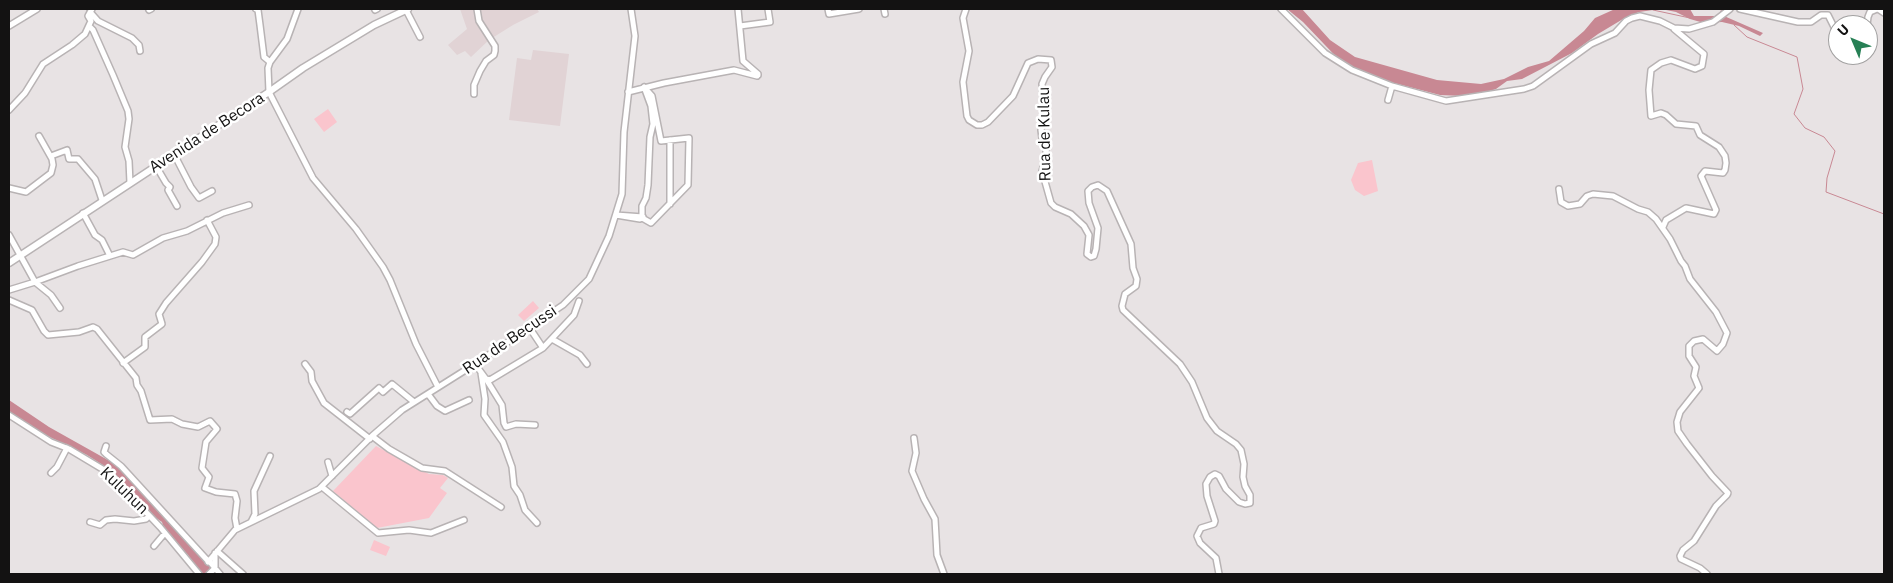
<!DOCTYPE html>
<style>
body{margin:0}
#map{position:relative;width:1893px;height:583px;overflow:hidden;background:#e8e3e4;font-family:"IBM Plex Sans",sans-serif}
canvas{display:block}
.frame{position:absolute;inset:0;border:10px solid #131212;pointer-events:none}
.north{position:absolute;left:1828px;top:15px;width:50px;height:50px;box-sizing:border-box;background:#fff;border:1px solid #a1a0a0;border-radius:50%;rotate:315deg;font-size:14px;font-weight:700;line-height:20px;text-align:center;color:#131212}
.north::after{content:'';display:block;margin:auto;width:18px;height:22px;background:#278055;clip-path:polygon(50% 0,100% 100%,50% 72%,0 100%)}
</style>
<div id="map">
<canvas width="1893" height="583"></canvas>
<div class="frame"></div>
<div class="north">U</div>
</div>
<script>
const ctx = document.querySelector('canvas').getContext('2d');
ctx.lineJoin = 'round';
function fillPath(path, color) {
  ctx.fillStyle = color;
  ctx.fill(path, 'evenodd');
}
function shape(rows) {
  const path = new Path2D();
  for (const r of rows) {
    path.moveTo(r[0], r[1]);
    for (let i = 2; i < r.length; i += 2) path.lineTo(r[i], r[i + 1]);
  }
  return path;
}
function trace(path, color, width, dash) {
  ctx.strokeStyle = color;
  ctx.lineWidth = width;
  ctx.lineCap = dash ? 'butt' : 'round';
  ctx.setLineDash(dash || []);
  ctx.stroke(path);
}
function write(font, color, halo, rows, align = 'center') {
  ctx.font = font + ' "IBM Plex Sans",sans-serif';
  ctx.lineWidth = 5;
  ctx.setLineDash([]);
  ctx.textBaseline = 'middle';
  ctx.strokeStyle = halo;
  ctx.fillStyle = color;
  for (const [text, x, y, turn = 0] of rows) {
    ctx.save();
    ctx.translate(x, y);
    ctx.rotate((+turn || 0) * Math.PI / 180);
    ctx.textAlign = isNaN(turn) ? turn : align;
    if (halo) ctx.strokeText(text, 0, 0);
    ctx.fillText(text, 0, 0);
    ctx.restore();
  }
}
fillPath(shape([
 [460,9,537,9,539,12,513,25,489,40,471,57,465,51,457,55,448,45,467,29],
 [533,50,569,54,560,126,509,120,517,58,531,60]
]), '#e1d3d5');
fillPath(shape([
 [328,109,337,122,324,132,314,119],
 [1372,160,1378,191,1364,196,1355,190,1351,180,1358,163],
 [533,301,539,308,524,321,518,315],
 [376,446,429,474,443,475,448,478,440,488,447,493,429,518,377,528,333,491],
 [374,540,390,547,386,556,370,550]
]), '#fac5cd');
fillPath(shape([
 [1287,9,1302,9,1330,40,1355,57,1437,80,1481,84,1504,79,1528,67,1549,61,1584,31,1595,18,1615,9,1660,9,1639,12,1623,19,1598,34,1572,53,1522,79,1507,81,1496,89,1484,93,1463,96,1440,95,1390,82,1345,66,1303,22],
 [1661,9,1690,9,1694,16,1724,16,1763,33,1760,36,1739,26,1722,22,1704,23,1690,19,1676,12],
 [9,400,49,427,115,464,217,574,202,574,196,568,188,555,164,529,162,522,156,518,112,471,87,455,31,428,9,413]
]), '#c88893');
trace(shape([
 [1653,10,1690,18],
 [1719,15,1722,9],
 [1734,25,1747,37,1797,57,1803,89,1794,114,1805,128,1824,137,1835,151,1827,178,1826,192,1884,214]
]), '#c88893', 1);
const minor = shape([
 [256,9,258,10,260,25,264,57,270,62],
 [298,9,287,39,270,62,268,68,269,92,313,178,356,229,383,267,390,280,416,344,438,387],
 [738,9,743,61,758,74,758,75],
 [828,9,829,14,859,9],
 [884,9,885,14],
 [966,9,963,18,969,51,963,82,967,116,969,120,977,125,982,125,988,122,1013,96,1028,63,1038,59,1051,60,1052,67,1045,77,1042,84,1045,115,1041,130,1042,138,1046,146,1046,157,1042,171,1051,203,1055,207,1071,214,1084,226,1089,235,1087,254,1091,257,1094,256,1096,249,1098,228,1089,203,1088,191,1092,187,1098,185,1107,191,1131,244,1133,268,1137,279,1136,286,1125,294,1122,306,1123,310,1180,364,1192,382,1207,418,1217,431,1236,444,1241,450,1244,464,1243,477,1245,486,1250,495,1250,503,1245,504,1239,502,1226,489,1219,476,1215,474,1210,477,1206,484,1207,496,1215,521,1214,524,1201,528,1197,536,1200,543,1216,558,1219,574],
 [1281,9,1325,53,1352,70,1392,86,1446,101,1524,89,1533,86,1591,44,1615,33,1626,21,1632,18,1640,16,1660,21,1674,28,1689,29,1713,22,1730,9],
 [1740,9,1798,22,1811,22,1821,15,1828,15,1838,35],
 [1878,9,1884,13],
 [149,10,151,9],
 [375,10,377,9],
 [406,10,420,37],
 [90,12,98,21,132,38,139,45,140,51],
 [1867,25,1868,17,1870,12,1877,9],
 [9,26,37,9],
 [89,26,93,30,113,75,128,111,129,119,125,147,129,161,130,183],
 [740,26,770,22,768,9],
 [1868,34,1871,44,1868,47],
 [644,87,652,96,661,141,689,138,688,185,651,223,644,219,642,216,642,206,646,198,648,185,650,137,653,124,651,106,644,87],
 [628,92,664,83,734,70,757,76],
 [474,94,474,85,480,71,486,61,494,55,495,51,495,46,479,21,477,9],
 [1388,100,1392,86],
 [9,110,25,93,43,64,72,45,85,34,91,21,88,16,92,9],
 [670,140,670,204],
 [174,154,191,187,199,198,212,191],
 [51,156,67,150,69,159,78,159,95,179,102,200],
 [156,166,166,183,170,187,168,190,177,206],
 [9,188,26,192,51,173,53,165,52,159,39,136],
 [1559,189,1561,202,1568,206,1580,204,1587,196,1593,194,1613,196,1638,209,1648,212,1656,219,1670,239,1681,261,1685,266,1690,279,1716,312,1727,333,1723,344,1717,351,1703,339,1694,341,1689,346,1689,356,1696,367,1694,376,1699,388,1680,412,1677,422,1678,431,1687,444,1712,476,1728,493,1727,495,1716,506,1694,541,1683,550,1680,556,1681,559,1700,568,1707,574],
 [83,213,95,235,102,240,110,256],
 [643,217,616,215,640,219,643,218],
 [1663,227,1666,220,1686,208,1714,214,1716,210,1701,176,1705,171,1723,173,1725,170,1726,163,1725,156,1719,147,1700,135,1696,126,1676,124,1666,115,1661,113,1651,116,1649,90,1651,70,1661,63,1671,60,1695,69,1702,66,1704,54,1674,29],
 [9,235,35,282,51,295,60,308],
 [9,290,35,282,78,266,123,252,133,255,163,238,187,231,223,213,249,205],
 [9,300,32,310,44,331,48,335,79,332,93,327,97,329,136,378,137,385,141,391,150,420,172,419,182,424,198,427,210,421,217,429,206,442,202,468,209,477,205,488,216,492,235,494,237,501,235,518,237,529],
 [529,327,543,348,574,315,579,301],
 [552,339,580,355,587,364],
 [123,363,145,347,145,337,162,324,159,314,166,303,202,262,215,244,216,237,207,220],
 [305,364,311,372,312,381,324,403,370,439],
 [475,364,486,379,490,380,543,348],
 [481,373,485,399,484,415,503,442,512,467,514,486,520,495,525,510,537,523],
 [486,379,502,405,504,423,506,427,516,424,535,425],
 [428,394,437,406,445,411,469,400],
 [347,412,350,414,379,388,383,392,392,384,414,402],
 [9,415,51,442,69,449,109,473,160,527,199,574],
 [372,436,389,449,422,468,445,471,501,507],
 [914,438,916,453,912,471,924,499,935,519,937,555,944,574],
 [106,446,104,452,106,454,121,466,208,561],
 [328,462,332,476],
 [51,473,57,467,67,448],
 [322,487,378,533,409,530,431,533,464,520],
 [90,522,100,525,106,520,115,519,134,521,146,519,149,516],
 [251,522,255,514,254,491,270,456],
 [154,546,165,533],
 [217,551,243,574],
 [209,561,220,574],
 [208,562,235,530,319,489,372,436,402,410,475,364,563,305,589,279,609,236,622,194,624,132,635,36,631,9],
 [209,574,215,568,215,553]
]);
const major = shape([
 [9,263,269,92,303,68,374,25,408,9]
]);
trace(minor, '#b8b3b4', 8);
trace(major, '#b8b3b4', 9);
trace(minor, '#fff', 5);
trace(major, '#fff', 6);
write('16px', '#131212', '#fff', [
 ["Avenida de Becora",207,133,-33],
 ["Rua de Kulau",1045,134,-91],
 ["Rua de Becussi",510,340,-34],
 ["Kuluhun",124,491,44]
]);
</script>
